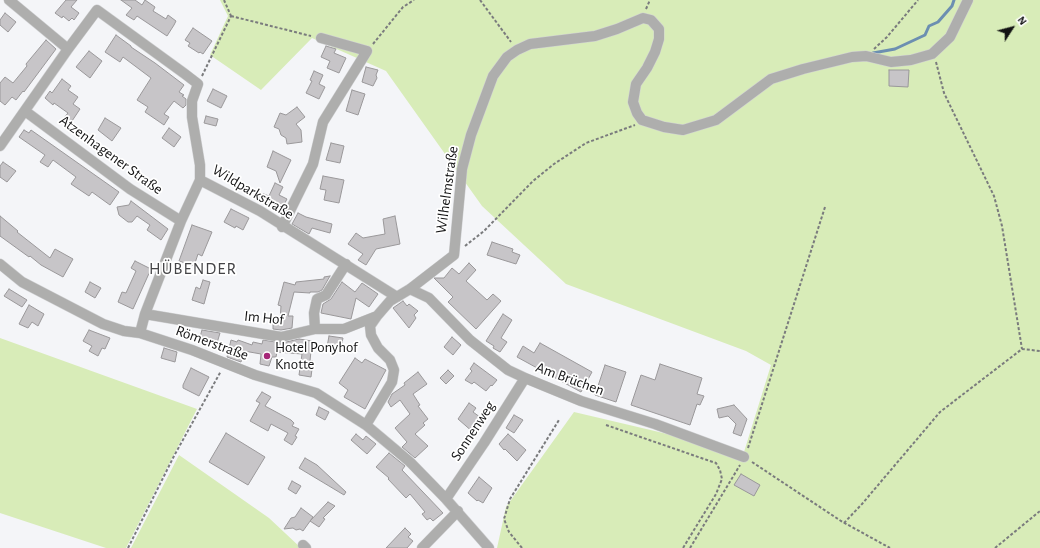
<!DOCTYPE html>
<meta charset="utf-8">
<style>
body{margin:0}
#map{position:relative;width:1040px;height:548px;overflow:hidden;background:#f4f5f8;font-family:"Alegreya Sans",sans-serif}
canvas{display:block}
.north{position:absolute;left:992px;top:8px;width:40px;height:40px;-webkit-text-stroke:3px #fff;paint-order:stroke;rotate:54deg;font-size:11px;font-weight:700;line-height:16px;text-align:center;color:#121213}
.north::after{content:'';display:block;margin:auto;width:14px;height:18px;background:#121213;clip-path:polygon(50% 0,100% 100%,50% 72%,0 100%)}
</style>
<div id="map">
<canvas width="1040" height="548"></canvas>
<div class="north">N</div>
</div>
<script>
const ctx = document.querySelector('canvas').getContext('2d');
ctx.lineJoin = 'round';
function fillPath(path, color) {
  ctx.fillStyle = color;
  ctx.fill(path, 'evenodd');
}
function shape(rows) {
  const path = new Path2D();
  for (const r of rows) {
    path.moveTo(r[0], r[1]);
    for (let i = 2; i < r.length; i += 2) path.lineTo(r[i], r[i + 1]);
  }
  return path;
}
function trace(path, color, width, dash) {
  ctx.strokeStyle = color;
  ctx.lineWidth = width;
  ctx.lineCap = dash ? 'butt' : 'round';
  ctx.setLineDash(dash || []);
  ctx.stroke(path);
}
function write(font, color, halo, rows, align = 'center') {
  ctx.font = font + ' "Alegreya Sans",sans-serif';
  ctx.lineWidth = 3.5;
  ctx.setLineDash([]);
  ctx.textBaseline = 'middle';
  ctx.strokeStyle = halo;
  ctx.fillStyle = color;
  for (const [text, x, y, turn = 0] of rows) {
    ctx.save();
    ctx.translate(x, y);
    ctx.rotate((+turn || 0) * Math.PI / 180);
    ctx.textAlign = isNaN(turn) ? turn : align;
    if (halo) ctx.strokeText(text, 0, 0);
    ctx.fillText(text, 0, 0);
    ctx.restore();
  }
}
fillPath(shape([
 [220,0,1040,0,1040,548,497,548,506,507,574,412,744,452,771,365,746,351,566,284,482,206,386,71,312,38,261,90,210,55,228,16],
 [0,338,197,409,126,548,106,548,0,513],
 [179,455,269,518,301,548,131,548]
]), '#d8ecb8');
trace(shape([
 [873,53,895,49,925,35,929,26,938,22,952,6,954,0]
]), '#6c8fb1', 3);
const building = shape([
 [66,0,77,0,71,7,79,13,74,20,72,18,69,21,63,16,62,18,55,13,66,0],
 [121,0,135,0,142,5,145,0,155,7,153,11,166,19,168,15,176,21,174,25,167,36,137,16,134,20,126,15,132,8,121,0],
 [5,13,16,22,8,32,0,25,0,20,5,13],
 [193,28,212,41,203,54,200,52,199,53,188,46,190,43,185,40,193,28],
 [116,35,131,46,131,47,155,63,184,85,179,92,184,95,182,96,186,99,186,105,183,108,174,101,164,114,169,117,164,125,145,112,148,107,137,100,151,78,123,57,120,62,105,52,116,35],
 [46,40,56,49,24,92,23,91,16,100,12,97,5,105,0,101,0,83,5,77,13,83,27,66,26,64,46,40],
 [326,46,336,49,334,53,346,58,339,73,327,68,330,61,321,57,326,46],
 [89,51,102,61,90,78,76,67,89,51],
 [366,67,378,70,376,75,377,78,373,86,362,82,366,67],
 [889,70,909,70,908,87,889,86,889,70],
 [314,71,323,75,319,84,325,87,319,99,306,93,312,81,310,80,314,71],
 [62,79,71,86,68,90,78,97,73,104,80,109,70,124,63,119,68,113,54,103,53,105,45,98,50,91,52,93,62,79],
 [213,89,227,96,221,108,207,101,213,89],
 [352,90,365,94,358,115,346,111,352,90],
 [297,107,305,117,296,124,301,130,302,142,287,144,286,138,281,135,279,129,274,127,280,113,286,115,297,107],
 [206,116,218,119,216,126,204,123,206,116],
 [105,118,121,128,112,141,98,130,105,118],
 [169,128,181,137,174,147,162,138,169,128],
 [24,130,29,133,31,130,119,192,110,205,92,192,89,196,71,184,76,177,53,160,48,167,40,162,45,155,19,137,24,130],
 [331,143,344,146,340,163,326,160,331,143],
 [273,151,291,160,280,183,276,171,267,167,273,151],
 [3,162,16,171,7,182,0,177,0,166,3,162],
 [323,176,344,180,339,203,324,200,326,190,320,189,323,176],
 [275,183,283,187,279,195,287,199,280,212,258,200,261,193,269,196,275,183],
 [131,201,168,229,161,240,147,230,150,225,137,216,132,222,128,222,119,215,117,207,129,205,131,201],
 [231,209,249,218,243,230,236,226,235,228,224,222,231,209],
 [298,213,306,217,332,224,330,233,312,228,309,234,292,224,298,213],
 [0,216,18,231,17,232,50,258,55,249,73,259,63,277,41,265,30,256,29,257,0,236,0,216],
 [395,216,400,244,376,249,366,265,358,260,363,254,348,244,356,233,363,238,385,234,383,219,395,216],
 [192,225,212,232,202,256,198,254,194,266,179,261,192,225],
 [492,242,513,249,512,252,520,255,516,264,487,255,492,242],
 [135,261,151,269,133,309,118,302,122,292,126,293,136,271,131,268,135,261],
 [469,263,476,270,466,281,487,300,493,294,501,301,476,329,448,302,453,297,434,278,444,278,452,268,459,274,469,263],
 [330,276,322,290,318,292,310,292,310,293,294,292,288,316,293,316,292,328,281,330,273,329,273,320,280,321,281,306,278,305,284,282,295,285,296,282,324,279,324,277,330,276],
 [203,280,210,282,204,304,192,300,196,287,200,289,203,280],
 [90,282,101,288,95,298,85,292,90,282],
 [342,282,355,292,362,283,378,294,369,307,356,298,351,319,321,313,323,304,331,299,342,282],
 [9,289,27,300,22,307,4,296,9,289],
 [403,301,407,306,409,304,418,311,414,315,416,318,409,328,393,308,403,301],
 [29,305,44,314,38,326,32,322,28,328,19,324,29,305],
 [503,314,512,320,501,338,507,342,500,352,493,348,494,346,486,341,503,314],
 [89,330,110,338,105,349,102,348,98,356,89,351,92,346,83,341,89,330],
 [202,330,220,333,217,343,200,337,202,330],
 [329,336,343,338,341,348,336,347,335,349,327,347,329,336],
 [452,337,461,345,453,355,444,347,452,337],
 [299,339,312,341,310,361,313,361,311,377,299,375,302,354,277,352,276,357,272,357,269,366,260,364,261,354,244,351,241,362,227,357,231,340,237,342,238,340,252,345,253,342,262,344,263,340,282,343,299,339],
 [540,343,592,372,581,392,517,357,523,346,534,353,540,343],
 [164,348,177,352,175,362,161,358,164,348],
 [355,358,362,363,365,359,386,370,365,409,344,397,348,390,339,383,355,358],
 [474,363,497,380,492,386,491,385,486,391,474,382,472,384,465,380,472,371,470,369,474,363],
 [660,364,702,378,697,394,704,396,700,405,697,404,690,425,631,405,641,375,655,380,660,364],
 [605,365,626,372,616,402,595,395,605,365],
 [191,368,209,377,199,396,183,388,183,385,191,368],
 [448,370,454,376,446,384,440,378,448,370],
 [418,372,427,384,413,394,420,405,418,406,428,419,423,423,425,425,415,434,428,446,415,458,402,447,407,442,395,428,410,414,400,400,391,407,388,402,392,394,405,385,404,383,418,372],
 [262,392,271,397,265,406,291,420,294,423,292,426,299,429,295,436,297,437,292,445,284,440,288,433,271,424,268,431,250,421,260,403,256,401,262,392],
 [469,403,476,408,473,412,484,420,474,433,458,419,469,403],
 [734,405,747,419,741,436,733,433,736,424,728,416,719,418,717,409,734,405],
 [319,407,329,412,325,420,316,415,319,407],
 [514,415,523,420,514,433,506,428,514,415],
 [226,433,265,457,248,485,209,462,226,433],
 [356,434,363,440,366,436,376,444,367,454,351,440,356,434],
 [508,434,526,450,517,461,505,449,504,450,499,444,508,434],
 [389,453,405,466,402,470,443,513,433,521,430,518,427,520,422,514,425,512,410,494,406,498,388,479,389,478,376,467,389,453],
 [305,458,317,465,346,492,344,495,299,468,305,458],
 [741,474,760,485,754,496,734,485,741,474],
 [479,477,492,488,483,503,478,500,477,501,468,493,479,477],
 [292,481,301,486,296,494,288,489,292,481],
 [328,502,335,506,323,518,325,519,319,527,310,521,328,502],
 [301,508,313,517,303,531,300,529,296,530,293,528,284,529,291,518,295,517,301,508],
 [405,528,411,534,408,537,413,541,407,548,386,548,405,528]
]);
fillPath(building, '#c7c5c8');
trace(building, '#9a989a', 1);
const minor = shape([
 [9,0,68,49,97,10,185,74,198,84,192,101,192,117,200,165,200,180,260,211,397,297],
 [25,111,130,189,181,221,145,314,140,333],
 [0,146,68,49],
 [181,221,200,180],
 [282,227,313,164,323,122,367,51,321,38],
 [0,264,22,282,103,324,124,331,140,333,192,350,255,375,316,393,366,425,410,462,446,499,489,548],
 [410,289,429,298,470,340,508,370,525,378,581,401,655,424,744,457],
 [145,314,281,337,315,329,344,329,377,316],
 [315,329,314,313,317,299,326,295,346,264],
 [366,425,392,382,394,370,390,360,378,348,371,335,370,326,377,316,390,301,410,289,454,255,462,169,471,135,493,76,507,57,517,50,530,44,595,36,617,29,643,18,651,20,659,29,659,39,655,52,647,68,636,84,633,102,637,113,642,120,664,127,683,130,716,120,771,79,803,69,852,57,866,56,891,62,911,60,932,54,950,37,968,0],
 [446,499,484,443,525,378],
 [303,545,306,548],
 [422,548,458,511]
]);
trace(minor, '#d0d1d3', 11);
trace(shape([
 [224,0,231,16],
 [480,0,511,42],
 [646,9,650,0],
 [231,16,311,36],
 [373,44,403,7,414,0],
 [874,49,887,37,918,0],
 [936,62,944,93,994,196,1002,226,1022,349],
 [202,76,231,16],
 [465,246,484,231,533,181,554,164,586,143,635,125],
 [606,425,707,460,716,463,720,470,722,479,716,494,683,548],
 [748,448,825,207],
 [752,462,841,521,890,548],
 [844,523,862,504,940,412,1022,349,1040,351],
 [128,548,174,456,221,371],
 [522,548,509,532,504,519,510,499,559,420],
 [690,548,740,465],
 [995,548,1040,511]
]), '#7a7b7d', 2, [3, 2]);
trace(minor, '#aeaead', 10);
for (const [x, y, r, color] of [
 [267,356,4,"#a62778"]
]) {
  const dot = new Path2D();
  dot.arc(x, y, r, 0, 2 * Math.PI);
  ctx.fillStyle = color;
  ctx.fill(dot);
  trace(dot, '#fff', 1.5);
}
write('15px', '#121213', '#fff', [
 ["Atzenhagener Straße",111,155,36],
 ["Wilhelmstraße",447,190,-82],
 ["Wildparkstraße",253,192,31],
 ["Im Hof",264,318,6],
 ["Römerstraße",212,343,20],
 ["Am Brüchen",570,379,20],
 ["Sonnenweg",473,431,-57]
]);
write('15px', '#121213', '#fff', [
 ["Hotel Ponyhof",275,347],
 ["Knotte",275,364]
], 'left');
ctx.letterSpacing = '1px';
write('17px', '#444447', '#fff', [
 ["HÜBENDER",193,269]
]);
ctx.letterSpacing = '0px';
</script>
